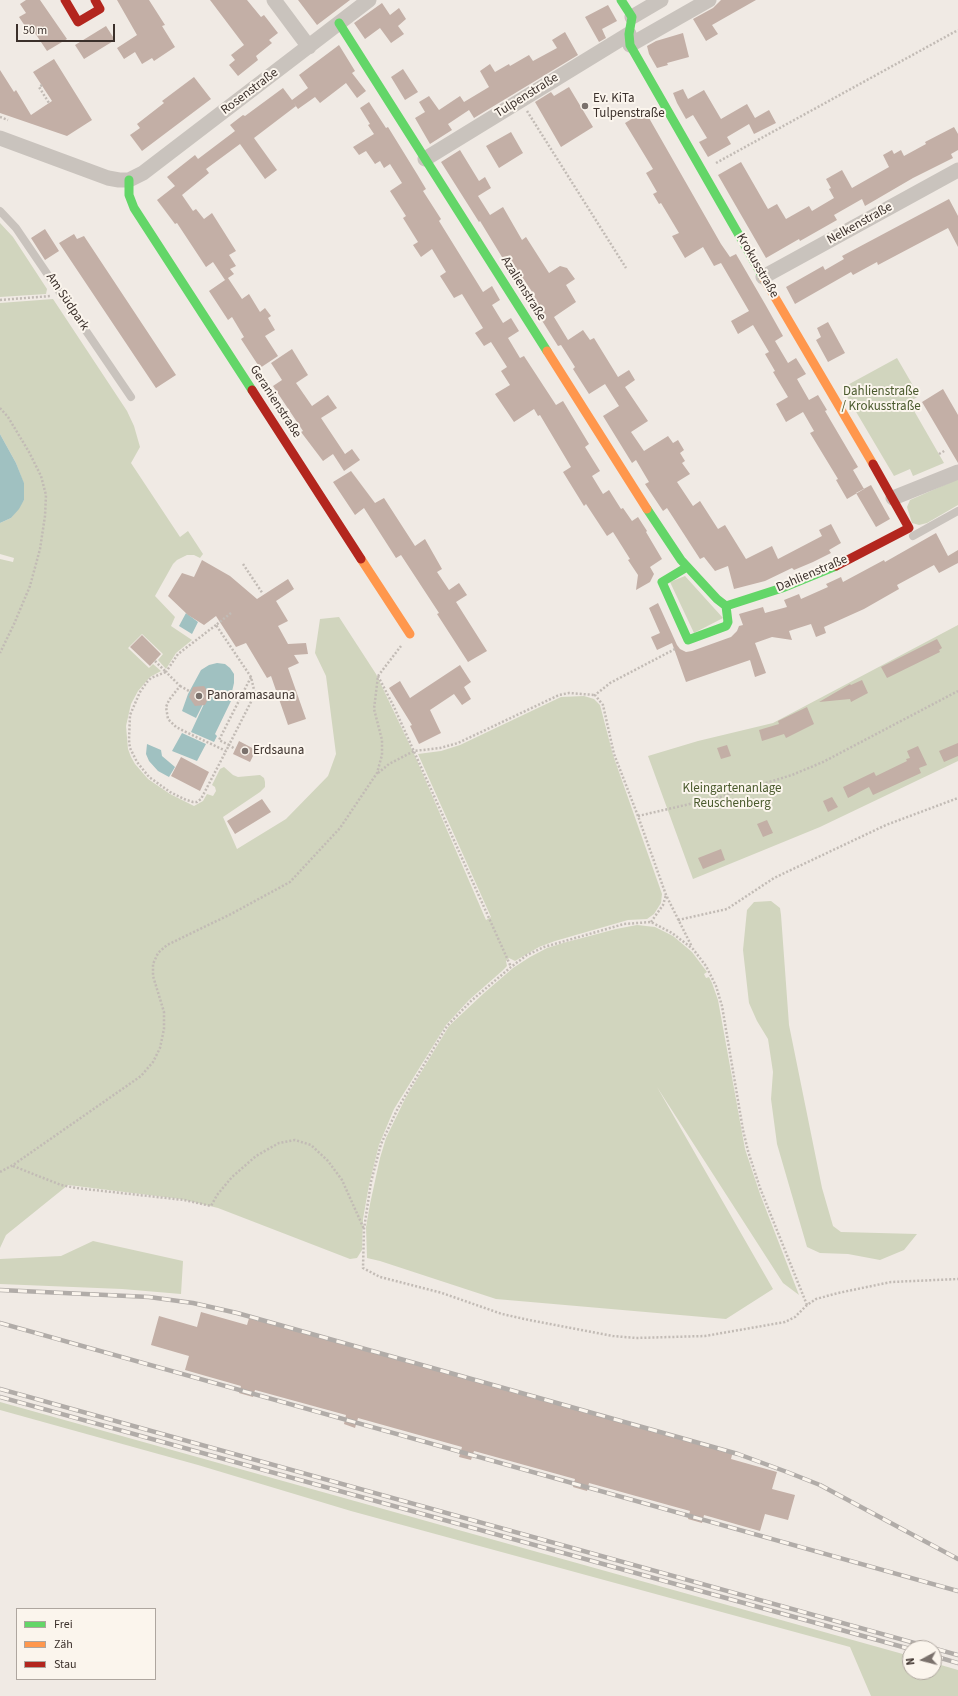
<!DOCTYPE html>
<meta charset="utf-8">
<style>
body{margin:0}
#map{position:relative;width:958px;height:1696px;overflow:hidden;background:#f0eae4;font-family:"Source Sans 3",sans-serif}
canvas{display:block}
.legend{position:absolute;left:16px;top:1608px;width:140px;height:72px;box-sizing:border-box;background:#fbf5ed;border:1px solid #aea69f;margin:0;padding:5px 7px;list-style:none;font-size:12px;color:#3b302b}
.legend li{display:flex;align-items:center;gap:8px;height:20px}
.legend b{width:20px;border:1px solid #aea69f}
.north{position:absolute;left:902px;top:1640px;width:40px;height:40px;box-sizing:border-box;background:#fbf5ed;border:1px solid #aea69f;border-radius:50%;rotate:263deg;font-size:11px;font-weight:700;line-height:16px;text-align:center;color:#3b302b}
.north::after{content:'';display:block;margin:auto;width:14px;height:18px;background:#7a716c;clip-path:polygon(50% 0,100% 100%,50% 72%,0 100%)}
.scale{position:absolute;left:16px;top:24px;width:99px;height:18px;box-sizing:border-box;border:2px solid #3b302b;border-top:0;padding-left:5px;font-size:12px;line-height:14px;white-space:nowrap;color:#3b302b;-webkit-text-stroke:3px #fbf5ed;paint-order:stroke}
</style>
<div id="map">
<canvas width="958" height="1696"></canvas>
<ul class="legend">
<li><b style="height:5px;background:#63d668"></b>Frei</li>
<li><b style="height:5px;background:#ff974d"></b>Zäh</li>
<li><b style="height:5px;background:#b3261e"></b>Stau</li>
</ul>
<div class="north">N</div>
<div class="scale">50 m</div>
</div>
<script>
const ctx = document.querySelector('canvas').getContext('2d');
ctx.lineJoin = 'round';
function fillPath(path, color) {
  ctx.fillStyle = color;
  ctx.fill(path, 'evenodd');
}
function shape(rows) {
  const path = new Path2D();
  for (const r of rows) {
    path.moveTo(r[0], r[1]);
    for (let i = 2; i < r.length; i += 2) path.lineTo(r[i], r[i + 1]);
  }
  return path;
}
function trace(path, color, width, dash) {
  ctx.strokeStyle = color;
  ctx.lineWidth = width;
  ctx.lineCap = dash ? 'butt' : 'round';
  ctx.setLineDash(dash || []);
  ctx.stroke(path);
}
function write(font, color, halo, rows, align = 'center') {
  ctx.font = font + ' "Source Sans 3",sans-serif';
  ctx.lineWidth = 4;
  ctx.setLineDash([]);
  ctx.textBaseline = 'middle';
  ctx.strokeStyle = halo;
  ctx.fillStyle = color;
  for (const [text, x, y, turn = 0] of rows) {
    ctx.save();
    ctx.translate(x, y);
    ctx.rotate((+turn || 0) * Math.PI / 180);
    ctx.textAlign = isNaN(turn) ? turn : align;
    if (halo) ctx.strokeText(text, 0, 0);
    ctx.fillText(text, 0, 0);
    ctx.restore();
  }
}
fillPath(shape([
 [0,223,13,237,47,289,46,294,0,297],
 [53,299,127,411,134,426,140,447,131,463,180,537,188,531,203,554,200,558,194,555,187,555,177,560,173,564,155,596,175,617,171,626,192,640,176,653,166,669,158,660,163,654,142,634,128,648,149,668,153,664,161,671,150,677,138,691,131,704,126,726,128,749,131,757,135,764,148,779,170,794,194,806,203,801,207,794,213,796,216,791,215,787,212,785,220,769,224,767,233,775,238,777,260,775,264,778,265,782,265,787,260,792,223,817,237,849,286,819,328,776,336,754,326,676,315,653,320,619,339,617,376,674,415,756,486,920,491,917,418,754,441,751,460,745,561,697,584,696,594,699,600,705,613,755,662,894,661,903,654,914,647,919,628,920,555,941,539,947,515,961,509,958,506,961,507,966,502,971,469,1000,446,1025,394,1109,379,1145,369,1185,363,1219,362,1250,357,1258,350,1259,218,1208,181,1199,68,1185,6,1235,0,1248,0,559,13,562,14,558,0,554,0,523,11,518,24,500,24,484,16,463,0,434,0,303],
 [897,358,919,396,909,402,944,463,913,476,910,469,894,476,842,388],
 [958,479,958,505,927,523,919,525,912,523,907,507,910,500],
 [685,576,723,618,694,633,670,582],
 [958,625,958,761,820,827,693,879,648,756,698,741,773,723],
 [771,901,780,908,781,915,789,1025,822,1188,833,1226,841,1232,917,1234,904,1250,880,1260,848,1254,820,1253,807,1247,777,1144,771,1099,773,1072,768,1039,757,1021,749,1003,743,950,747,910,754,902],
 [637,925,655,927,673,936,692,952,707,972,704,974,706,978,709,977,712,983,718,1000,745,1149,760,1194,799,1295,783,1283,657,1087,773,1289,726,1319,496,1299,380,1261,367,1258,366,1227,370,1204,380,1158,386,1138,405,1099,449,1026,483,994,513,968,530,957,547,948,563,943,616,929],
 [93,1241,183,1261,181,1294,122,1289,0,1284,0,1259,61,1256],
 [0,1402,910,1656,910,1672,934,1672,934,1663,958,1670,958,1696,871,1696,850,1647,351,1511,198,1465,0,1410]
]), '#d1d5be');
fillPath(shape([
 [0,434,16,463,24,483,24,500,19,509,11,518,0,523],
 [186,613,198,622,192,634,179,626],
 [217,663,225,664,230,668,234,674,234,683,230,700,210,690,196,718,182,711,188,694,201,670,209,665],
 [210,691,231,701,215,734,217,736,214,742,191,732],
 [182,733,206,744,197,761,172,751],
 [147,744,161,750,162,756,175,767,169,777,158,771,149,761,146,754]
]), '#a0c1c1');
fillPath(shape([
 [26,0,40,0,67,39,47,51,33,30,29,32,19,17,26,13,20,4],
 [117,0,149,0,165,25,162,26,175,47,154,61,152,58,142,64,135,52,124,59,117,48,137,35],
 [210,0,247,0,261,17,264,15,278,33,269,40,272,43,256,56,258,60,238,76,229,65,235,60,231,55,244,45],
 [298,0,350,0,317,25],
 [721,0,756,0,712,25,718,34,706,41,693,19,713,8],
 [382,3,390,15,399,8,406,19,398,26,404,34,391,43,380,28,365,39,354,23],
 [608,5,617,21,602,29,606,38,599,42,585,17],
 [106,26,115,40,84,59,75,45],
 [565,32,578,55,474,118,469,110,448,124,452,130,430,144,415,118,425,112,419,102,429,96,439,110,460,96,464,102,489,87,480,71,490,64,495,72,509,64,510,66,529,55,533,61,557,48,552,40],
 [683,33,689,57,667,63,668,65,657,68,649,54,647,46,656,41],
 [339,45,355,71,352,73,366,91,357,98,346,83,320,103,315,97,298,109,293,102,296,106,254,138,277,170,265,179,240,144,206,169,209,173,182,195,193,211,196,209,204,219,212,213,236,251,229,255,236,266,230,269,234,274,228,278,242,299,249,294,260,312,265,308,271,316,268,318,275,330,265,336,278,356,260,368,241,339,244,337,232,317,228,320,209,291,228,278,225,280,213,262,206,267,177,223,175,224,157,200,175,186,167,177,195,155,198,159,235,131,230,125,243,115,245,116,283,88,292,100,308,88,299,75],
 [54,59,92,120,67,136,0,113,0,70,14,92,16,90,31,115,52,101,33,72],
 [403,69,418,92,405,100,391,77],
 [194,77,211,99,142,151,130,135,140,128,137,124,164,103,162,101],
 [569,87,593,127,561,147,535,102,551,92,554,96],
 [683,89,688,99,704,90,721,119,747,104,755,118,769,110,776,123,754,134,749,124,727,137,731,144,708,157,699,142,707,138,693,115,686,119,677,103,673,93],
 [369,102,386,128,388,127,417,174,426,189,423,191,441,219,439,221,483,292,492,286,500,300,492,305,503,323,511,318,519,331,508,338,520,358,524,356,556,405,563,401,589,444,585,447,600,471,592,476,603,494,609,490,621,509,623,508,632,521,638,517,647,531,646,532,662,559,650,567,654,574,650,582,636,590,638,575,628,560,630,559,613,532,607,536,586,504,584,506,563,472,571,467,540,415,538,416,534,409,514,422,495,394,510,385,501,371,507,367,491,342,484,346,475,333,483,328,462,294,454,298,440,276,446,272,432,249,421,257,413,245,418,242,403,218,406,216,390,191,402,183,390,164,384,168,380,161,375,164,366,151,359,155,353,147,374,134,368,125,370,124,360,108],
 [645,111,721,244,730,257,736,254,765,304,783,336,775,341,788,363,796,358,806,374,797,379,809,400,818,395,827,410,825,411,858,467,853,470,864,489,847,499,836,480,838,479,810,433,814,431,803,412,786,422,776,404,788,397,773,372,775,371,765,354,769,352,753,325,738,334,731,321,749,311,721,263,714,266,703,247,685,258,672,236,679,233,661,203,659,204,653,194,657,192,646,173,653,169,625,123],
 [954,127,958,134,958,150,951,154,953,158,913,178,865,206,862,199,834,215,837,220,800,241,799,239,766,258,718,175,741,162,768,209,777,204,786,219,809,206,812,211,834,198,829,189,831,188,826,179,842,170,852,188,889,167,883,155,892,150,894,154,901,150,904,156,926,144,925,142],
 [511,132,523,153,499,168,486,146],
 [460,150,479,181,485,177,491,188,478,196,490,215,503,207,522,240,526,237,549,273,560,266,567,268,575,279,566,285,576,302,554,317,568,340,583,330,590,340,594,338,618,377,629,370,635,380,625,387,648,421,631,432,644,451,668,436,673,443,678,440,684,450,680,453,685,461,682,463,690,474,677,482,693,506,700,501,718,529,725,525,746,559,772,546,778,559,822,536,819,530,831,524,841,543,829,550,831,553,813,562,794,570,792,568,765,581,734,589,728,566,715,571,704,557,700,559,667,508,663,511,645,484,649,482,636,460,632,463,603,416,619,406,605,384,589,394,573,369,575,367,561,345,558,346,529,300,535,296,522,277,516,280,480,221,479,222,441,162],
 [949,199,958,216,958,247,948,228,878,265,877,262,853,275,851,272,795,304,786,287,823,266,825,270,844,259,842,256],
 [45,229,59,251,45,260,31,238],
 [74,234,77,239,84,236,176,375,156,388,59,243],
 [828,322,845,353,828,362,816,340,821,337,817,328],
 [292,349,308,375,296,383,312,406,328,395,337,408,321,418,345,454,352,449,360,460,344,471,333,454,323,461,301,432,303,431,273,386,282,380,271,363],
 [943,389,958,415,958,463,922,402],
 [351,471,375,503,384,498,415,546,425,539,442,569,437,572,449,590,459,583,467,595,456,602,487,651,468,662,437,614,439,613,401,555,396,558,364,508,355,515,333,482],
 [871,485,890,519,876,527,856,493],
 [936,533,948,556,958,550,958,563,939,573,934,565,897,585,899,589,864,609,824,627,826,633,816,637,811,624,789,631,792,640,772,637,755,643,766,673,755,677,750,660,686,682,672,643,657,650,651,637,660,633,649,608,658,603,677,645,680,649,686,652,692,651,731,637,737,631,739,626,743,625,739,614,763,607,765,613,787,607,784,600,799,594,801,599,828,587,826,584,841,577,843,582,884,560,885,562],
 [202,560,230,576,257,599,288,579,294,589,276,601,288,621,278,626,288,644,306,643,308,654,294,655,299,663,288,668,306,719,288,725,271,676,267,678,246,643,236,647,216,616,204,625,188,615,168,596,182,573,194,577],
 [142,635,161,654,150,666,130,647],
 [937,639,942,648,939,650,940,652,887,678,881,667],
 [460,665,471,682,464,687,471,699,462,705,454,694,430,710,441,733,419,744,410,726,412,725,389,688,400,681,410,698],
 [862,680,868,693,851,702,850,699,819,702,850,684,851,685],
 [204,686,210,695,205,705,195,706,189,697,193,687],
 [807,707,814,724,786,738,784,734,762,741,759,730,779,724,778,721],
 [239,741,256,750,250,762,233,754],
 [958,743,958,756,944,762,939,751],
 [727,745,731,756,721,759,717,748],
 [918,746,927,765,919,768,921,773,873,795,869,787,848,798,843,787,874,772,876,776,907,761,906,759,910,758,907,751],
 [181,757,209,772,200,791,171,776],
 [832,797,838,807,828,812,823,801],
 [262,799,271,812,235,834,227,821],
 [767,820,773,833,763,837,757,824],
 [721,849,725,860,703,869,698,858],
 [201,1312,247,1325,250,1315,733,1451,731,1459,777,1472,772,1489,795,1495,788,1520,765,1514,760,1531,704,1515,702,1523,688,1519,690,1511,589,1483,587,1491,573,1487,575,1479,474,1451,471,1460,459,1457,462,1447,358,1418,355,1428,344,1424,346,1415,255,1390,253,1397,239,1393,241,1386,185,1370,189,1356,151,1345,159,1316,197,1327]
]), '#c3afa6');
trace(shape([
 [42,85,39,87,49,103],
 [527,111,626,268],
 [0,117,8,120],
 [716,163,958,30],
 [0,300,51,296],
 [0,408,8,417,29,452,41,476,46,495,45,516,40,549,30,586,14,624,0,653],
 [939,454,946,450],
 [243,564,263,594],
 [231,613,216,625,251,677,255,694,229,745,235,749],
 [216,625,178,654,166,672,180,686,169,700,166,707,168,719,176,727,190,734,226,751,229,745,219,740,251,677],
 [675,649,610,683,595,695,603,705,614,754,638,816,666,895,692,947],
 [155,661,166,672,151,678,147,682,140,692,130,715,129,740,130,748,137,762,149,777,170,792,184,799,193,802,197,802,201,799,226,751],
 [378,676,394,707,511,967],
 [180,686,191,692],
 [378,773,389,764,414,751,440,748,458,743,559,695,569,693,595,695],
 [638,816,720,797,792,775,823,762,958,691],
 [678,920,727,909,774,878,886,825,958,798],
 [651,922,663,905,666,895],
 [13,1166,61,1185,76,1188,184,1200,211,1206,217,1195,232,1177,256,1156,279,1143,295,1140,311,1145,328,1161,342,1180,364,1229],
 [0,1172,13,1165,141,1076,153,1062,160,1048,164,1029,164,1012,153,976,153,964,158,953,167,945,231,914,290,882,340,828,377,773,382,755,382,740,374,709,378,676,401,646],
 [807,1305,760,1188,748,1151,743,1130,722,1006,716,986,706,966,693,949,672,933,651,922,624,924,544,947,527,955,511,967,471,1001,447,1026,398,1108,381,1144,371,1182,364,1229,363,1268,380,1277,442,1293,502,1314,529,1320,613,1336,636,1338,705,1336,785,1322,795,1317,807,1305,816,1299,838,1293,891,1282,958,1279]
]), '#c2bbb5', 2.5, [2, 2]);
trace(shape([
 [0,211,16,228,131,397],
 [913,536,958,511]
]), '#c9c3bd', 8);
trace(shape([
 [274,0,309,47],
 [632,17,661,0],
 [630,45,709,0],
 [0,138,108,178,119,180,129,180,143,173,369,0],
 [425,159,629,34],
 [763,277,958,170],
 [893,498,958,472]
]), '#c9c3bd', 15);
trace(shape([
 [621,0,632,17,629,34,630,45,763,277],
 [339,23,547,351],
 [129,180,129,195,134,208,252,390],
 [647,509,681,560,717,599,726,606,728,622,726,626,688,640,662,582,687,567],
 [726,606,782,588,836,566]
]), '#63d668', 9);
trace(shape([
 [763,277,873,464],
 [547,351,647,509],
 [361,559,410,634]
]), '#ff974d', 9);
trace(shape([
 [65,0,78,22,100,9,95,0],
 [252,390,361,559],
 [836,566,909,528,873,464]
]), '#b3261e', 9);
const rail = shape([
 [0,1290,149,1297,193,1303,237,1313,738,1454,787,1472,820,1485,958,1559],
 [0,1323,958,1591],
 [0,1389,958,1655],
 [0,1397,910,1649],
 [934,1656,958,1663]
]);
trace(rail, '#b1aca8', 4.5);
trace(rail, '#fbf5ed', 3, [9]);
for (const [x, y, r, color] of [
 [585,106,4,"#7a716c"],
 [199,696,4,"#7a716c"],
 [245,751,4,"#7a716c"]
]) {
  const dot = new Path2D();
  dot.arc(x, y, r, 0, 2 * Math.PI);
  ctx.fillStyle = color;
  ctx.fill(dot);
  trace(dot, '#fbf5ed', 1.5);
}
write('13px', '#3b302b', '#fbf5ed', [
 ["Rosenstraße",250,92,-37],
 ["Tulpenstraße",527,96,-32],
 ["Nelkenstraße",860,224,-29],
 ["Krokusstraße",757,266,60],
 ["Azalienstraße",523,289,58],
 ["Am Südpark",67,302,56],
 ["Geranienstraße",275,402,57],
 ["Dahlienstraße",812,574,-23]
]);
write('13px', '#3b302b', '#fbf5ed', [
 ["Ev. KiTa",593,99],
 ["Tulpenstraße",593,114],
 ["Panoramasauna",207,696],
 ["Erdsauna",253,751]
], 'left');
write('13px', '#4a5a2d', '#fbf5ed', [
 ["Dahlienstraße",881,392],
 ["/ Krokusstraße",881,407],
 ["Kleingartenanlage",732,789],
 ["Reuschenberg",732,804]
]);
</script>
